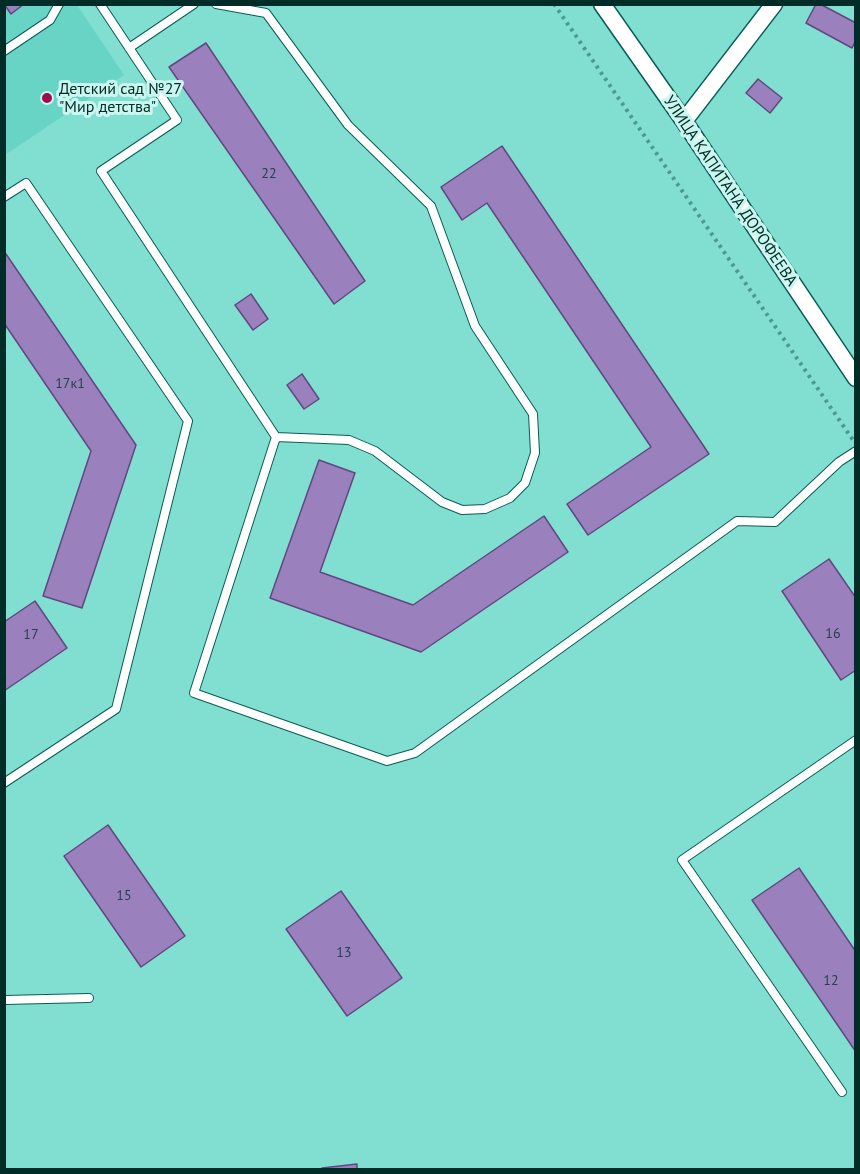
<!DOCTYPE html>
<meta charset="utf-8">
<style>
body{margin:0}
#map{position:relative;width:860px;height:1174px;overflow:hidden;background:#80dfd1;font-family:"PT Sans",sans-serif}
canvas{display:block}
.frame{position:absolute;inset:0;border:6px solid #012c28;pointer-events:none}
</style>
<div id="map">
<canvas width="860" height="1174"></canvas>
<div class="frame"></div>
</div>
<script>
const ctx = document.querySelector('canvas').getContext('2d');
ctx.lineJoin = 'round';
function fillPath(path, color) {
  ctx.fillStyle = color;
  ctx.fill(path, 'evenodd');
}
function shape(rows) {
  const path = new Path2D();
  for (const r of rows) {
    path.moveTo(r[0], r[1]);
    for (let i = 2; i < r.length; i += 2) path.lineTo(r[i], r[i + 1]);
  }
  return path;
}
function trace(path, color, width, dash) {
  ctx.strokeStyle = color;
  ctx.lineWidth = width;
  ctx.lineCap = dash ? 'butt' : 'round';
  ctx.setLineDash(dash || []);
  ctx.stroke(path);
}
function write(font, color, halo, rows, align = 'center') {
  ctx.font = font + ' "PT Sans",sans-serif';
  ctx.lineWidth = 6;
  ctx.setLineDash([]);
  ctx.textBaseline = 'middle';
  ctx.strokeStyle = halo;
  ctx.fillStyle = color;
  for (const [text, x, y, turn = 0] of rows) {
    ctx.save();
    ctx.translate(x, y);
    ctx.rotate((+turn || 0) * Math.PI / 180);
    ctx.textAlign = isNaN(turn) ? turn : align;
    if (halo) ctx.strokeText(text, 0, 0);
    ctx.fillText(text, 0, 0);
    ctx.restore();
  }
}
fillPath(shape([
 [5,5,77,5,124,75,5,155]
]), '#68d4c5');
const building = shape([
 [4,4,24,4,11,14,4,4],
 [816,4,820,4,856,23,856,40,852,48,806,23,816,4],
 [206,43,365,281,334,304,169,67,206,43],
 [758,79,782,98,770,113,746,93,758,79],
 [502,146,709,454,588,535,567,504,651,447,487,203,462,220,441,187,502,146],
 [4,254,6,254,136,445,82,608,43,596,91,451,4,323,4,254],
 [251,294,268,319,253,330,235,305,251,294],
 [302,374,319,399,304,409,287,385,302,374],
 [319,460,355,473,320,572,413,605,544,516,568,552,421,652,270,598,319,460],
 [829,559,856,598,856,670,841,680,782,591,829,559],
 [35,601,67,648,4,691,4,622,35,601],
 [108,825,185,936,141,967,64,856,108,825],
 [799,868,856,952,856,1052,752,900,799,868],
 [341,891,402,978,347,1016,286,929,341,891],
 [357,1164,357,1170,322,1170,322,1168,357,1164]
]);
fillPath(building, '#9a80bd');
trace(building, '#61477f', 1.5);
const service = shape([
 [100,4,177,120,101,171,276,437,194,693,387,761,415,753,737,521,775,522,839,462,856,451],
 [216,4,266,13,348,125,431,206,475,326,533,414,535,453,525,483,510,498,485,509,462,510,442,502,375,451,349,440,276,437],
 [129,48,194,4],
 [4,51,50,20,59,4],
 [4,197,26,183,188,421,116,709,4,783],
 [4,1000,89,998],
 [842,1092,682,860,856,740]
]);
const minor = shape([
 [602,4,684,121,856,378],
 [684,121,774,4]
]);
trace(service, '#075d55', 10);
trace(minor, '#075d55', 19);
trace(shape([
 [554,4,853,440]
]), '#4e998f', 4, [3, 4.5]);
trace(service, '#fff', 8);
trace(minor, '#fff', 16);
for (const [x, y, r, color] of [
 [47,98,6,"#a10a4d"]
]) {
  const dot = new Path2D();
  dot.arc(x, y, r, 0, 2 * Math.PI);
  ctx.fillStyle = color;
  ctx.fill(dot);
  trace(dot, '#caf6ef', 2);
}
write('14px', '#27414d', null, [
 ["22",269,174],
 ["17к1",70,384],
 ["16",833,634],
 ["17",31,635],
 ["15",124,896],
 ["13",344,953],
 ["12",831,981]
]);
write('16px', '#012c28', '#caf6ef', [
 ["Детский сад №27",59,89],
 ["\"Мир детства\"",59,107]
], 'left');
write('16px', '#012c28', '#caf6ef', [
 ["УЛИЦА КАПИТАНА ДОРОФЕЕВА",730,191,56]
]);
</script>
